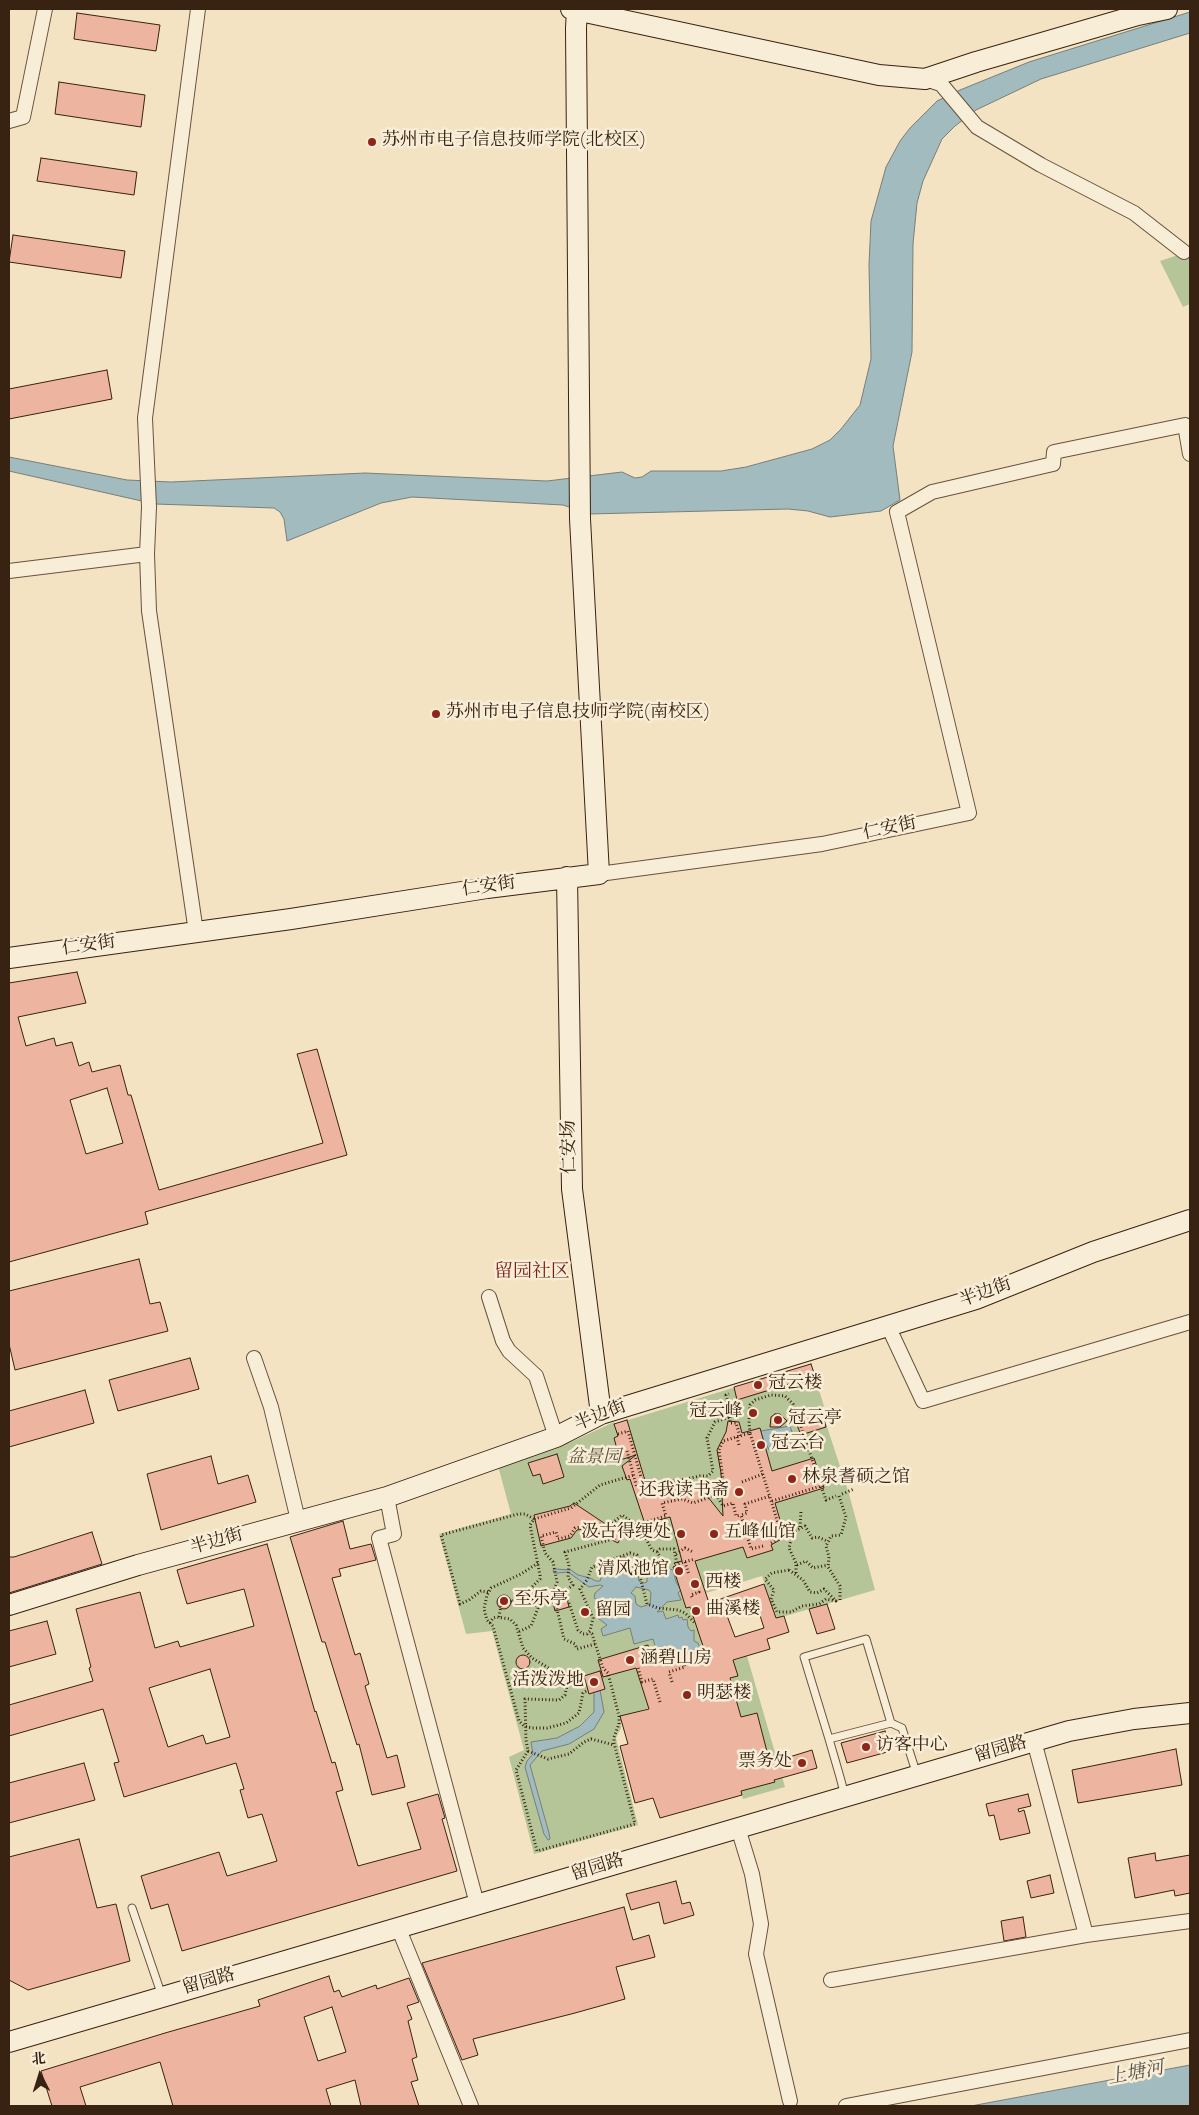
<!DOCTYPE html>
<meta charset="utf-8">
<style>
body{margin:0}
#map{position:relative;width:1199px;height:2115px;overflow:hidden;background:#f4e3c2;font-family:"Sorts Mill Goudy","Noto Serif SC",serif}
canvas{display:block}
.frame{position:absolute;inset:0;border:10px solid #382211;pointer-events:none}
.north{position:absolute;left:15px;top:2050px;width:50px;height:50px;-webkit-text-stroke:4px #f8edd7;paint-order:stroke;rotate:355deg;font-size:14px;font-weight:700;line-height:20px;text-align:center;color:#382211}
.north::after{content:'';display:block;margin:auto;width:18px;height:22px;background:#382211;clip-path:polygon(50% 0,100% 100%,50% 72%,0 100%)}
</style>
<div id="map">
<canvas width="1199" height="2115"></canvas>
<div class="frame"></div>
<div class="north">北</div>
</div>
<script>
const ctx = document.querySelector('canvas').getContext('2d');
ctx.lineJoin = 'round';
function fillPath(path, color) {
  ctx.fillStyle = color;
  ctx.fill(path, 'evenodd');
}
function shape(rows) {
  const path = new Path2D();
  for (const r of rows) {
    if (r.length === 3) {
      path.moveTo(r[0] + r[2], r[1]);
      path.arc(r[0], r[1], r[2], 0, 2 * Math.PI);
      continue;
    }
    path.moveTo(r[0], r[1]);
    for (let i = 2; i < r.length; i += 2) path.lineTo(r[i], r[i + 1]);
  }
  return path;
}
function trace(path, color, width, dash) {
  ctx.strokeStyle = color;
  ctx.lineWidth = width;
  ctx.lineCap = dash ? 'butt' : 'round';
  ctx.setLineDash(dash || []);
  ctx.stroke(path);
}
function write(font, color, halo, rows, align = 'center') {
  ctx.font = font + ' "Sorts Mill Goudy","Noto Serif SC",serif';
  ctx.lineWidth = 5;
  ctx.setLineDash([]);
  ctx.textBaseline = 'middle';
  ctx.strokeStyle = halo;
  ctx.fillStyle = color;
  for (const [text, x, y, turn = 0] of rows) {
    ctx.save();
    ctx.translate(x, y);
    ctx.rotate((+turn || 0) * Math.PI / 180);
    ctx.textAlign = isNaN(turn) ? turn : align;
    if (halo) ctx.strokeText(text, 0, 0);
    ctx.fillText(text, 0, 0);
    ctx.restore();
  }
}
fillPath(shape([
 [1190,251,1190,304,1183,307,1160,261],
 [811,1364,824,1406,821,1408,849,1494,875,1590,775,1619,762,1576,706,1593,729,1662,747,1656,785,1787,743,1799,714,1700,662,1704,622,1716,621,1728,616,1738,638,1825,534,1854,509,1757,524,1750,492,1631,466,1634,439,1534,511,1514,497,1462,571,1442,614,1422,615,1424]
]), '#b6c598');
const water = shape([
 [1190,12,1190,33,1041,79,976,110,955,126,942,139,923,181,917,203,913,244,912,352,893,446,900,500,881,511,830,517,808,511,788,509,589,514,563,505,412,497,381,503,287,541,284,519,280,512,274,508,155,504,9,471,9,457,127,480,171,482,365,473,547,481,622,472,635,478,642,477,651,471,721,471,746,467,812,449,830,440,841,429,860,405,871,359,869,265,871,221,886,167,900,141,910,128,937,101,960,90,1029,62,1190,12],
 [790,1426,795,1441,769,1450,764,1440,760,1441,758,1436,761,1431,790,1426],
 [631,1567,636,1567,639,1581,644,1583,647,1582,647,1577,650,1569,656,1570,666,1568,673,1570,676,1582,681,1590,678,1593,681,1600,667,1602,657,1612,663,1611,666,1619,678,1615,679,1618,682,1617,683,1620,687,1619,688,1627,691,1631,694,1630,694,1641,698,1643,700,1648,687,1651,682,1655,667,1657,668,1660,660,1662,653,1639,634,1644,630,1628,603,1636,601,1629,607,1625,599,1619,600,1601,594,1598,595,1593,603,1586,600,1585,589,1587,568,1572,558,1573,554,1573,553,1570,555,1569,571,1570,578,1575,590,1578,596,1581,600,1581,602,1575,610,1575,629,1570,631,1567],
 [636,1587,649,1590,651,1593,650,1604,641,1607,636,1604,635,1596,631,1593,636,1587],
 [600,1690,604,1712,594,1729,569,1744,542,1751,530,1765,549,1833,550,1839,548,1840,544,1834,525,1767,527,1761,533,1754,531,1742,557,1738,580,1726,594,1712,594,1692,600,1690],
 [1190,2065,1190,2106,971,2106,1190,2065]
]);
fillPath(water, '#a2bbbf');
trace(water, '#787e79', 1);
const building = shape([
 [77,13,160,25,156,51,74,39,77,13],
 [59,82,145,95,141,127,55,114,59,82],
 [41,158,137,172,134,195,37,181,41,158],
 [13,235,125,251,121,278,9,262,13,235],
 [107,370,112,399,9,419,9,389,107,370],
 [77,972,86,1003,18,1017,26,1046,54,1038,56,1046,72,1042,79,1066,89,1062,92,1072,120,1065,128,1095,131,1095,159,1190,323,1143,297,1054,317,1049,347,1155,145,1212,148,1224,9,1262,9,983,77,972],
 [107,1088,123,1143,86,1154,70,1100,107,1088],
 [139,1259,150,1304,160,1302,168,1331,15,1370,9,1344,9,1291,139,1259],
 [190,1358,199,1389,118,1411,109,1380,190,1358],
 [811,1364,815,1376,737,1400,734,1387,811,1364],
 [85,1390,94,1423,9,1447,9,1411,85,1390],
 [821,1409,826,1427,801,1435,793,1415,801,1415,821,1409],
 [775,1414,780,1414,787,1421,780,1427,770,1427,771,1417,775,1414],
 [627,1420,646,1484,674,1480,676,1488,696,1482,723,1516,721,1473,717,1450,726,1432,728,1421,739,1422,742,1433,760,1428,772,1471,814,1458,824,1488,775,1503,785,1537,771,1545,773,1550,747,1558,743,1547,695,1561,709,1603,764,1584,776,1618,784,1616,789,1632,767,1639,770,1649,733,1660,738,1676,730,1678,741,1717,757,1713,770,1763,812,1750,817,1768,774,1780,775,1782,741,1791,742,1795,660,1818,653,1798,635,1803,620,1746,628,1744,620,1716,649,1709,636,1668,603,1677,598,1660,648,1645,653,1662,704,1649,690,1607,686,1608,673,1567,676,1566,674,1563,682,1561,670,1517,645,1524,630,1479,627,1480,622,1466,636,1455,620,1460,614,1438,618,1436,614,1424,627,1420],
 [756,1603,764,1628,735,1637,726,1613,756,1603],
 [557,1454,564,1477,543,1484,540,1474,533,1476,528,1463,557,1454],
 [211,1456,218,1484,248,1475,256,1502,161,1530,147,1474,211,1456],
 [574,1503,622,1535,618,1543,588,1528,577,1530,571,1538,541,1546,534,1515,570,1506,574,1503],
 [343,1521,350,1549,371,1544,376,1560,339,1569,341,1576,332,1578,355,1655,360,1653,369,1684,365,1686,387,1758,397,1755,405,1787,372,1795,359,1744,357,1745,325,1642,322,1642,290,1537,343,1521],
 [92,1532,102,1564,9,1593,9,1557,14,1557,92,1532],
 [267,1544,315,1712,316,1711,332,1763,335,1762,343,1790,336,1792,358,1866,421,1849,407,1803,438,1794,445,1818,442,1819,457,1871,182,1951,168,1904,151,1909,141,1876,219,1852,227,1876,277,1861,262,1814,248,1818,240,1790,244,1789,236,1763,124,1797,114,1763,119,1762,103,1709,9,1736,9,1705,93,1681,89,1668,91,1667,76,1609,140,1592,155,1648,178,1641,180,1647,254,1626,244,1589,187,1604,177,1570,267,1544],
 [210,1669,230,1737,206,1744,203,1735,168,1747,149,1688,210,1669],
 [623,1564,7],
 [566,1594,569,1607,555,1611,552,1598,566,1594],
 [504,1602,7],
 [827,1604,835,1629,817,1634,809,1609,827,1604],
 [47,1621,56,1654,9,1667,9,1631,47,1621],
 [523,1662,7],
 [600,1671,605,1689,589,1694,584,1676,600,1671],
 [885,1731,891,1751,847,1763,841,1743,885,1731],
 [1176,1749,1182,1785,1078,1803,1072,1770,1176,1749],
 [84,1763,95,1800,9,1823,9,1783,84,1763],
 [1028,1794,1031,1806,1018,1809,1019,1812,1024,1810,1030,1833,1000,1840,994,1815,989,1816,986,1804,1028,1794],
 [79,1839,97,1908,116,1904,130,1961,28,1990,9,1980,9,1857,79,1839],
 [1155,1853,1156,1861,1190,1855,1190,1893,1175,1896,1174,1890,1135,1898,1128,1858,1155,1853],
 [1050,1875,1054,1893,1031,1898,1027,1881,1050,1875],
 [676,1881,682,1904,690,1902,694,1915,664,1924,659,1902,631,1910,626,1894,676,1881],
 [624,1907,633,1940,649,1935,655,1957,616,1967,625,1999,575,2013,473,2039,478,2055,462,2060,422,1963,624,1907],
 [1023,1917,1026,1937,1004,1941,1001,1921,1023,1917],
 [329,1976,334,1992,339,1990,342,1997,376,1985,377,1989,409,1978,419,2002,407,2006,412,2019,408,2021,417,2057,412,2059,418,2080,411,2082,419,2106,361,2106,355,2080,326,2089,331,2106,173,2106,160,2062,80,2087,86,2106,52,2106,41,2071,165,2033,260,2006,258,2000,329,1976],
 [332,2007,346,2052,318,2061,304,2017,332,2007]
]);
fillPath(building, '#edb4a0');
trace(building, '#382211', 1);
const lane = shape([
 [891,1723,902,1728,917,1775],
 [829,1739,891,1723,866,1639,804,1657,829,1739,840,1777,845,1796],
 [132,1908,162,1996]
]);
const street = shape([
 [925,79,941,84,977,127,1041,165,1134,213,1184,252],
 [9,121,23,117,45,9],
 [9,571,147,554],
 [599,874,822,844,969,813,897,512,932,492,1053,464,1054,452,1185,425,1190,454],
 [196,932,149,611,147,554,149,507,145,418,198,9],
 [489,1297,503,1341,509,1351,536,1376,556,1437],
 [888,1326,923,1401,1190,1322],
 [254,1358,271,1407,298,1520],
 [387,1497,394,1534,379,1538,477,1904],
 [1034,1741,1086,1935],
 [738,1828,752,1874,761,1924,756,1954,790,2101],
 [398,1927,471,2106],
 [831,1980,1086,1935,1190,1921],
 [846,2106,1190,2040]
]);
const secondary = shape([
 [571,9,879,75,925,79,976,62,1138,15,1167,9],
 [567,877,572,1189,601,1414],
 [9,958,291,919,487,888,599,874,580,519,576,28,577,10],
 [9,1605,138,1565,387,1497,556,1437,601,1414,976,1299,1093,1252,1190,1220],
 [9,2042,1069,1731,1134,1719,1190,1713]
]);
trace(lane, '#67523d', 9);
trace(street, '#67523d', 16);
trace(secondary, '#382211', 22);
trace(shape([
 [730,1417,730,1423,736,1423,740,1436],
 [750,1433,749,1423,750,1405,755,1400,771,1395,785,1396,793,1404,826,1500,836,1496],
 [618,1434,628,1431,645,1491,658,1485,700,1476,708,1476,713,1471,707,1438,715,1422,730,1417,731,1411,726,1395,729,1394],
 [737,1437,739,1445],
 [627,1451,637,1488],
 [742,1482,763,1474],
 [673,1483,677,1500],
 [842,1494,854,1489],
 [716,1495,723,1506,733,1503,736,1516,741,1515],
 [839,1496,846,1517,841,1535,831,1536,826,1546,829,1557,828,1567,840,1586,840,1600],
 [772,1501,821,1486],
 [800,1527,801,1511],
 [763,1546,751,1549,741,1515,747,1513,745,1504,770,1496],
 [657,1552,660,1549,674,1549,677,1564,695,1559],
 [676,1554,685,1548,693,1552],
 [685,1562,689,1575],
 [538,1563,521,1574,491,1588,487,1595,484,1609,487,1620,493,1626,519,1721,524,1726,532,1728,547,1728,566,1723,579,1713,583,1693,588,1690],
 [639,1563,637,1565,647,1604,658,1608,678,1610,685,1613,696,1624],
 [797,1565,806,1561,813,1568,828,1565],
 [789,1570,803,1580,810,1592,817,1593,824,1589,836,1601,826,1599,819,1604,802,1606,791,1612,777,1612,771,1599,774,1590,765,1579,772,1573,789,1570],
 [796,1573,796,1563,789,1548,793,1532,805,1526,812,1538,818,1537,827,1541],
 [488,1592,481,1591,469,1600,460,1604,441,1535,518,1514,525,1514,534,1519],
 [554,1595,565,1591,573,1585,568,1577,569,1565,565,1552,639,1532,644,1535,652,1550,657,1552,661,1558,649,1563,639,1563,637,1555,630,1553,592,1567,587,1580,580,1589,593,1618,590,1631,587,1634,583,1634,578,1630,565,1591],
 [528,1596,530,1589,540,1579,540,1575,530,1525,534,1519,571,1508,600,1485,634,1475],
 [692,1597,691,1595,699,1592,698,1590],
 [499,1617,501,1605,505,1601,510,1600,516,1603,524,1596,532,1599,538,1608,531,1626,518,1632],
 [490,1623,493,1618,496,1617,510,1619,516,1625,523,1648,532,1658,557,1673,569,1676,565,1695,559,1700,525,1699,526,1740,528,1751,548,1759,569,1754,584,1742,591,1739,614,1745],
 [595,1644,577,1649,575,1644,564,1639,553,1592,557,1582,553,1562,545,1553,541,1536,556,1532,558,1539,570,1536,575,1528,587,1526,594,1529,599,1524,609,1526,622,1515,636,1525,666,1516,662,1503,682,1499,693,1503,716,1495,723,1480,719,1450,723,1441,750,1433,782,1536,771,1543],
 [638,1668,642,1682,653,1679,660,1702],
 [672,1682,669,1672,685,1667,683,1659,685,1657,703,1652],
 [528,1751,516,1770,537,1851,635,1824,614,1743,614,1737,619,1724,619,1716,608,1673,603,1668,592,1634,589,1633],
 [758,1767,759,1769]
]), '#382211', 3, [1, 2.5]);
trace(lane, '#f8edd7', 7);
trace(street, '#f8edd7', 14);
trace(secondary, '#f8edd7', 20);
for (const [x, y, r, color] of [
 [372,142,5,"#8f2418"],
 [436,714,5,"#8f2418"],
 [758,1385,5,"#8f2418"],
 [753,1413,5,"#8f2418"],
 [778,1420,5,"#8f2418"],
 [761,1445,5,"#8f2418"],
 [792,1479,5,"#8f2418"],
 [739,1492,5,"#8f2418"],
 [681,1534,5,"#8f2418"],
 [714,1534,5,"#8f2418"],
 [679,1571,5,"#8f2418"],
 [695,1584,5,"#8f2418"],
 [504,1601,5,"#8f2418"],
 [696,1611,5,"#8f2418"],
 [585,1612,5,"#8f2418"],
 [630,1660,5,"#8f2418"],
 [594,1682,5,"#8f2418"],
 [687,1695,5,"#8f2418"],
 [866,1747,5,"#8f2418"],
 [802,1763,5,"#8f2418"]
]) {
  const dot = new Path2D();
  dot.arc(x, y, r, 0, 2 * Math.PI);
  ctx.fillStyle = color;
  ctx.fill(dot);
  trace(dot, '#f8edd7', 2);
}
write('18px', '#382211', '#f8edd7', [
 ["苏州市电子信息技师学院(北校区)",382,142],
 ["苏州市电子信息技师学院(南校区)",446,714],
 ["冠云楼",768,1385],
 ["冠云峰",743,1413,"right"],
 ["冠云亭",788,1420],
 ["冠云台",771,1445],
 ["林泉耆硕之馆",802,1479],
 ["还我读书斋",729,1492,"right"],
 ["汲古得绠处",671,1534,"right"],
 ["五峰仙馆",724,1534],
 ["清风池馆",669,1571,"right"],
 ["西楼",705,1584],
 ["至乐亭",514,1601],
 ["曲溪楼",706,1611],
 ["留园",595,1612],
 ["涵碧山房",640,1660],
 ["活泼泼地",584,1682,"right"],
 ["明瑟楼",697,1695],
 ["访客中心",876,1747],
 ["票务处",792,1763,"right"]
], 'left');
write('18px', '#382211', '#f8edd7', [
 ["仁安街",890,830,-12],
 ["仁安街",489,888,-8],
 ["仁安街",89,947,-8],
 ["仁安场",571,1147,-91],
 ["半边街",986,1294,-20],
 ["半边街",601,1417,-22],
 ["半边街",217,1543,-16],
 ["留园路",1001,1751,-16],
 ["留园路",598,1869,-17],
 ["留园路",209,1983,-16]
]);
write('italic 18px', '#5e533a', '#f8edd7', [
 ["盆景园",594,1459]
]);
write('19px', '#7a1f14', '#f8edd7', [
 ["留园社区",532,1274]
]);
write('italic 19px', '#585045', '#f8edd7', [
 ["上塘河",1136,2075,-11]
]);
</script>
